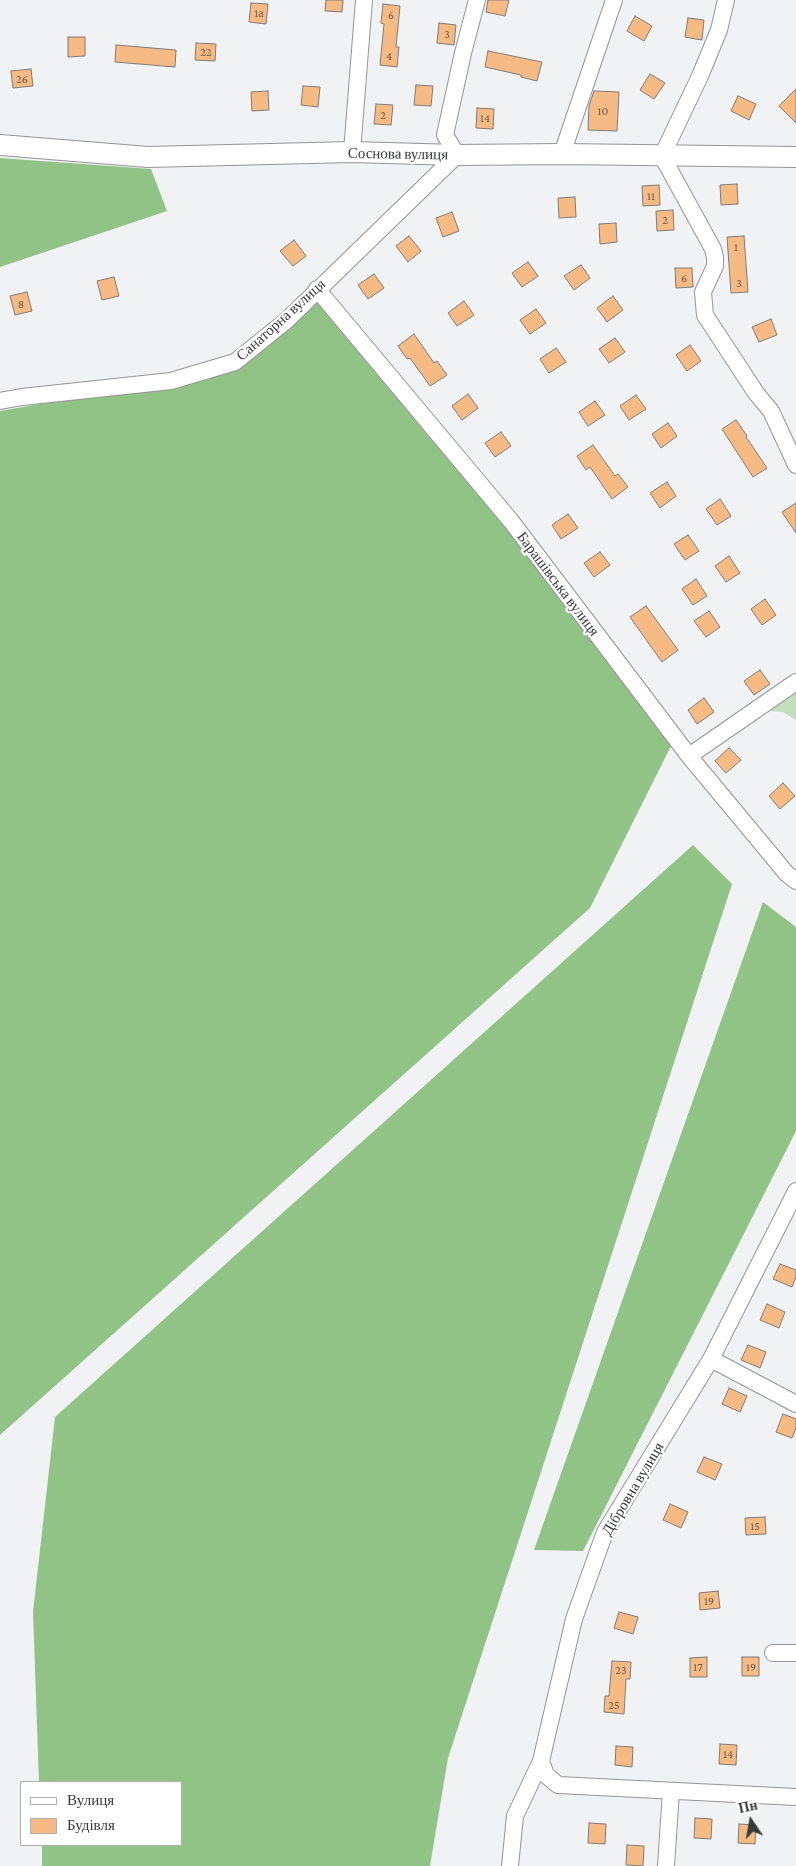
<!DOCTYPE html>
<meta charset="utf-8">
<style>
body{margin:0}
#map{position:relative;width:796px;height:1866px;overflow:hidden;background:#f1f2f4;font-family:"Crimson Pro",serif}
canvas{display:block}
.legend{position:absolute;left:20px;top:1781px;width:162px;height:65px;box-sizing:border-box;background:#fff;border:1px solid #afb0b0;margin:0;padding:6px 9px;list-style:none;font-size:15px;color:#38393a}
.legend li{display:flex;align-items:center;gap:10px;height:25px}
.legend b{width:25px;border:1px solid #afb0b0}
.north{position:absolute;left:726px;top:1796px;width:50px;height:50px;-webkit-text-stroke:4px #fff;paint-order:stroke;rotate:348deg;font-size:14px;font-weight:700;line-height:20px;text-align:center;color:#38393a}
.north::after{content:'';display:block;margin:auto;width:18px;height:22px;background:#38393a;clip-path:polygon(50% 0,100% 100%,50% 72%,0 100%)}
</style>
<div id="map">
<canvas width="796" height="1866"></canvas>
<ul class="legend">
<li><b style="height:6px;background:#fff"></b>Вулиця</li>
<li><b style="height:14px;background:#f6bb85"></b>Будівля</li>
</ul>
<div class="north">Пн</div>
</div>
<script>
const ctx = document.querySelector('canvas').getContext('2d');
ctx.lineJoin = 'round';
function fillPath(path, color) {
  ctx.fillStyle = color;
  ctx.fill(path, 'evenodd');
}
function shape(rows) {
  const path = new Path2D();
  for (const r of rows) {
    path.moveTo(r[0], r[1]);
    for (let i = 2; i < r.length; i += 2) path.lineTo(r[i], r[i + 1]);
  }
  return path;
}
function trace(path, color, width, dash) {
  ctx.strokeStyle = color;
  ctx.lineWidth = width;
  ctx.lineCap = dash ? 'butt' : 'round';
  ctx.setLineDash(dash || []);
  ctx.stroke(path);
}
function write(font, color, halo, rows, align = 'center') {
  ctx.font = font + ' "Crimson Pro",serif';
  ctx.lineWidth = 4.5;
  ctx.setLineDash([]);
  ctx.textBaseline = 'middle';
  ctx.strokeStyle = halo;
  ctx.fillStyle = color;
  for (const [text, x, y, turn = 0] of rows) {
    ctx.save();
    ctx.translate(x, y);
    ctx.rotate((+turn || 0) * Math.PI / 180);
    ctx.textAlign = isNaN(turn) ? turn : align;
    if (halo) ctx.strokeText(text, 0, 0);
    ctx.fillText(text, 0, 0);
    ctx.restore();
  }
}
fillPath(shape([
 [796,682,796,720,783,712,756,710]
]), '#c1dfbb');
fillPath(shape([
 [0,158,151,169,167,211,0,267],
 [317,289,675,738,590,908,0,1435,0,411,171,381,235,362],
 [693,845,732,884,448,1758,430,1866,42,1866,42,1845,181,1845,181,1782,39,1782,33,1612,55,1417],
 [763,902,796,927,796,1131,583,1551,534,1550]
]), '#91c286');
const building = shape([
 [326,0,343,0,342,12,325,11,326,0],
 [488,0,509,0,505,16,486,12,488,0],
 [251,3,268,4,266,24,249,22,251,3],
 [383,4,400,6,396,47,399,47,397,67,380,65,384,24,381,23,383,4],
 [635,16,652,26,644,41,627,31,635,16],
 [688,18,704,20,702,40,685,37,688,18],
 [439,23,456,25,454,45,437,43,439,23],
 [68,37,85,37,85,56,68,57,68,37],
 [196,43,216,44,215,61,195,60,196,43],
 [116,45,176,50,175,67,115,62,116,45],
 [488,51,542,62,537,81,521,77,521,75,485,67,488,51],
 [31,69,33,86,13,88,11,71,31,69],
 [650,74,665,83,654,99,640,90,650,74],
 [416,85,433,86,431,106,414,105,416,85],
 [303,86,320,87,318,107,301,105,303,86],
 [796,89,796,123,779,106,796,89],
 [268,91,269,110,252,111,251,92,268,91],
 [594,91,619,92,617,131,588,130,589,106,594,91],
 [738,96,756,104,749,120,731,111,738,96],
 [376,104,393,105,391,125,374,124,376,104],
 [477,108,494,109,493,129,476,128,477,108],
 [737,184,738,204,721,205,720,185,737,184],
 [659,185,660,205,643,206,642,186,659,185],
 [575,197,576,217,559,218,558,198,575,197],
 [673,210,674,230,657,231,656,211,673,210],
 [452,212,459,231,443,237,436,218,452,212],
 [616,223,617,242,600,244,599,224,616,223],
 [409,236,421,251,408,262,396,246,409,236],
 [744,236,748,292,731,293,727,237,744,236],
 [294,240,306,256,293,266,280,251,294,240],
 [528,262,538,276,522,287,512,273,528,262],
 [581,265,590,278,574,290,564,276,581,265],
 [675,268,692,268,693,287,676,288,675,268],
 [374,274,384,288,368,299,358,285,374,274],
 [114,277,119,296,102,300,97,281,114,277],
 [27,292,32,311,15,315,10,296,27,292],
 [613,296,623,310,607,322,597,308,613,296],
 [464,301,474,315,457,326,448,313,464,301],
 [536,309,546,323,530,334,520,320,536,309],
 [771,319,777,335,759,342,752,327,771,319],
 [414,334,434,363,437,361,447,375,430,386,410,358,407,359,398,346,414,334],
 [615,338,625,352,609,363,599,349,615,338],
 [690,345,701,361,687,371,676,355,690,345],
 [556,348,566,362,549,373,540,359,556,348],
 [468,394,478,408,462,420,452,406,468,394],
 [636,395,646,409,629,420,620,406,636,395],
 [595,401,605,415,588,426,579,412,595,401],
 [736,420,747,436,746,437,767,468,753,477,722,429,736,420],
 [668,423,677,436,661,448,652,434,668,423],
 [501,432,511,446,495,457,485,443,501,432],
 [593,445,615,476,618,474,628,487,612,499,590,467,586,470,577,456,593,445],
 [667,482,676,496,660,508,650,493,667,482],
 [720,499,731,516,717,525,706,509,720,499],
 [796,503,796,533,782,512,796,503],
 [568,514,578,528,561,539,552,525,568,514],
 [688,535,699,551,685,560,674,544,688,535],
 [600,552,610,565,594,577,584,563,600,552],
 [729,556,740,573,726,582,715,566,729,556],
 [696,579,707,596,693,605,682,589,696,579],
 [765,599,776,615,762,625,751,609,765,599],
 [646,606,678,650,662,662,630,617,646,606],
 [709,611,720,627,706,637,694,621,709,611],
 [760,670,770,684,754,695,744,681,760,670],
 [704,698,714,712,697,724,688,710,704,698],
 [729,748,741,760,726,773,715,761,729,748],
 [783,783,795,796,780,809,769,796,783,783],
 [780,1264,796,1270,796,1277,792,1287,773,1279,780,1264],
 [767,1304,785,1312,779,1328,760,1320,767,1304],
 [748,1345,766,1352,760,1368,741,1360,748,1345],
 [729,1388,747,1396,740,1412,722,1404,729,1388],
 [783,1414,796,1419,796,1428,792,1438,776,1432,783,1414],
 [704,1457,722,1464,715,1480,697,1472,704,1457],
 [670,1504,688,1512,681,1528,663,1520,670,1504],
 [765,1517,766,1534,746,1535,745,1518,765,1517],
 [718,1591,720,1608,700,1610,699,1593,718,1591],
 [619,1612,638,1617,633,1634,614,1628,619,1612],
 [707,1657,707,1677,690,1677,690,1658,707,1657],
 [742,1657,759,1657,759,1676,742,1676,742,1657],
 [612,1661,631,1662,630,1679,626,1679,624,1714,604,1712,605,1696,609,1696,612,1661],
 [720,1744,737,1745,736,1765,719,1764,720,1744],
 [616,1746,633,1747,632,1767,615,1765,616,1746],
 [695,1818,712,1819,711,1839,694,1838,695,1818],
 [589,1823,606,1824,605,1844,588,1843,589,1823],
 [739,1824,756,1825,755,1844,738,1843,739,1824],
 [627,1845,644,1846,643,1866,626,1865,627,1845]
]);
fillPath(building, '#f6bb85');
trace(building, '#7d7b7a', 1);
const minor = shape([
 [726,0,719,30,700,76,662,156,713,249,715,257,715,266,703,292,705,315,756,393,771,411,796,465],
 [352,152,364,0],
 [562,154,614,0],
 [317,289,511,521,689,756,787,874,796,881],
 [0,401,22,397,171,381,235,362,287,320,457,155,445,135,463,53,477,0],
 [689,756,796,682],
 [711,1359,796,1404],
 [773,1653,796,1653],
 [541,1761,546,1775,558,1785,796,1797],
 [510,1866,515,1816,541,1761,574,1619,605,1532,711,1359,796,1191],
 [666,1866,671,1791]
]);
const tertiary = shape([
 [0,145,148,157,352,152,457,155,562,154,796,157]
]);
trace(minor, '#959597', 18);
trace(tertiary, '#959597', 22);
trace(minor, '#fff', 16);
trace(tertiary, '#fff', 20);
write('12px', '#685a4d', null, [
 ["1а",259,13],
 ["6",391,15],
 ["3",447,34],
 ["22",206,52],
 ["4",389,56],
 ["26",22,79],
 ["10",603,111],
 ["2",383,115],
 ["14",485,118],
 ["11",651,196],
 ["2",665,220],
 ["1",736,247],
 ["6",684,278],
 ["3",739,283],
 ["8",21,304],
 ["15",755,1526],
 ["19",709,1601],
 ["17",698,1667],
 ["19",751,1667],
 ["23",621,1670],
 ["25",614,1705],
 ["14",728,1754]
]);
write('15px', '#38393a', '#fff', [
 ["Соснова вулиця",398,154,1],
 ["Санаторна вулиця",281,320,-42],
 ["Барашівська вулиця",558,584,53],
 ["Дібровна вулиця",633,1489,-59]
]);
</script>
